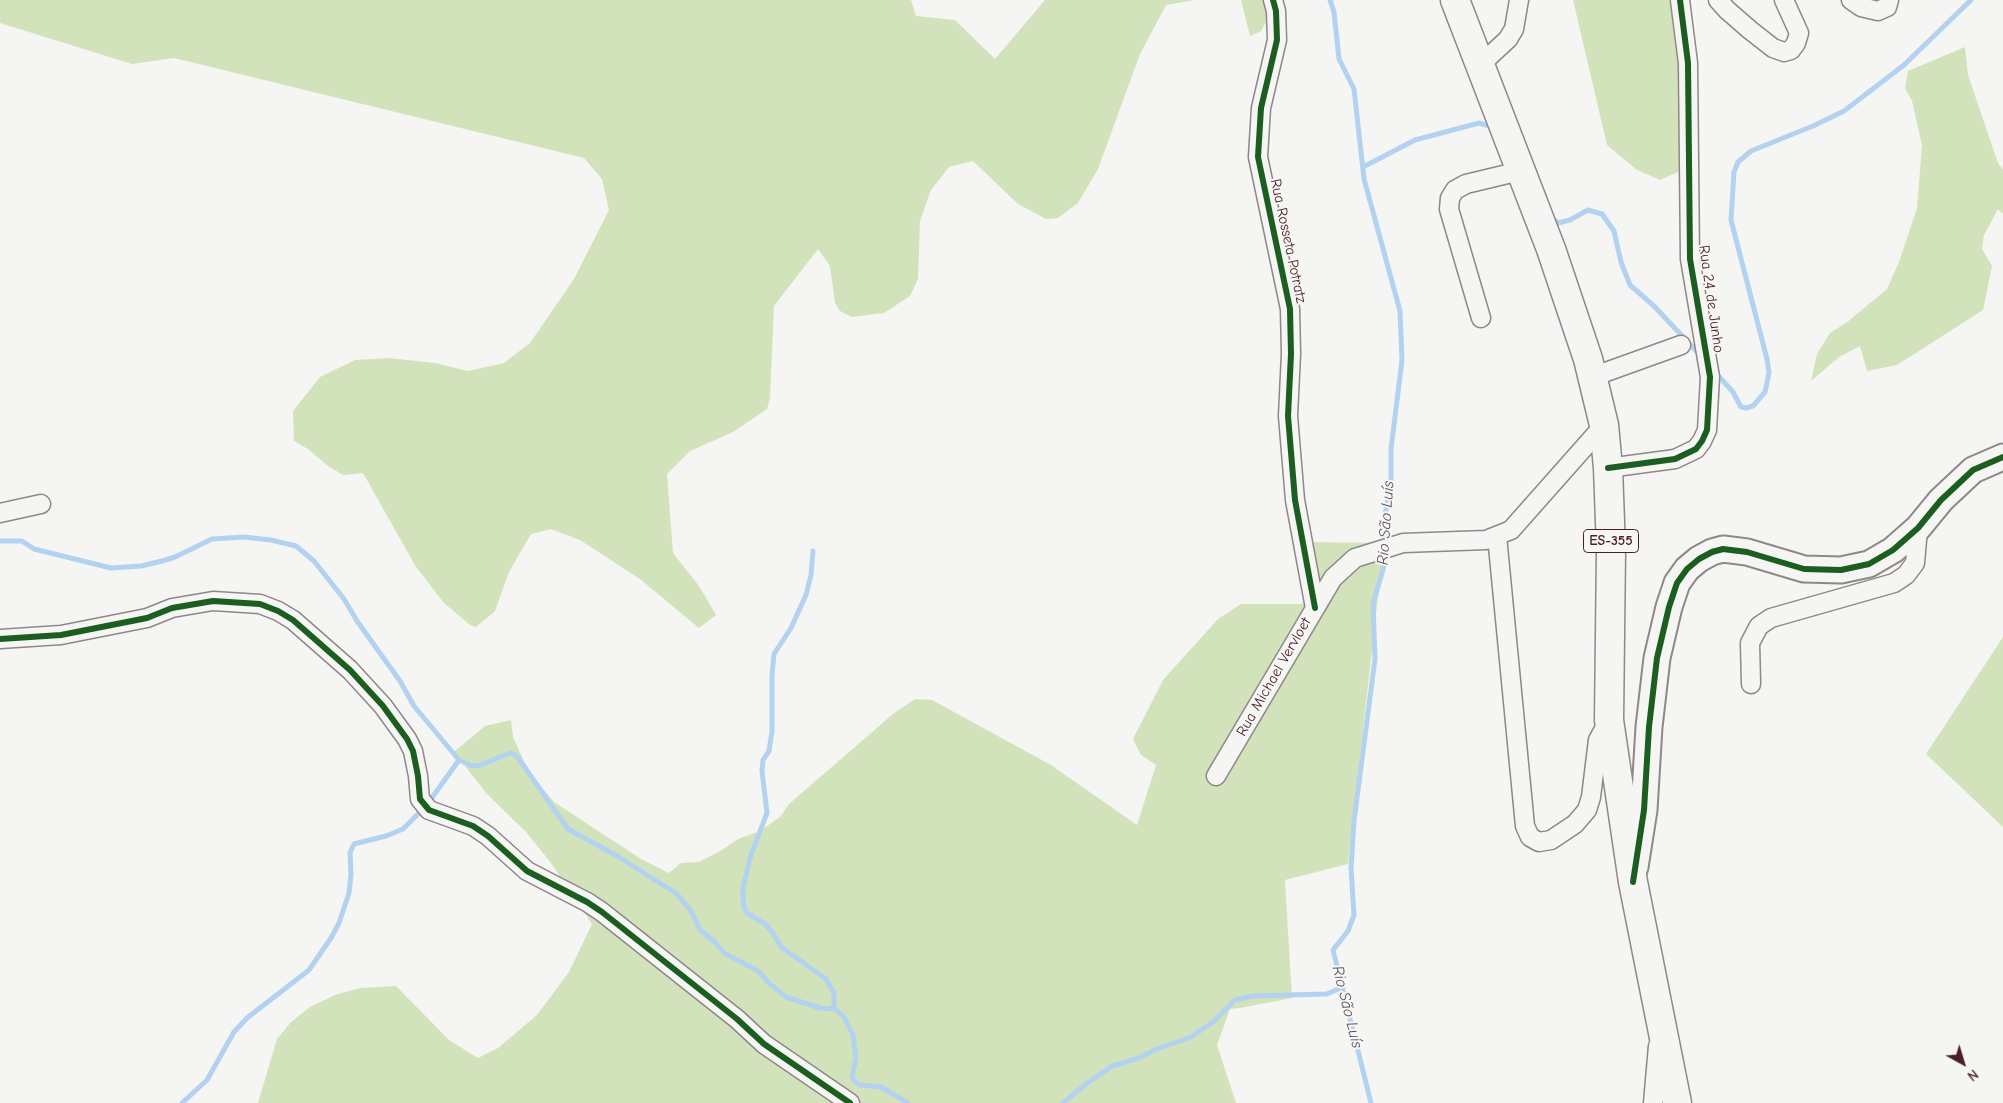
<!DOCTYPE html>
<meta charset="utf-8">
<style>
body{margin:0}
#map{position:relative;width:2003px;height:1103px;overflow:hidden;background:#f5f5f3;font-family:"Comic Neue",sans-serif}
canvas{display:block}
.north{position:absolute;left:1938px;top:1038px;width:50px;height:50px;-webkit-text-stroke:4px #f6f6f2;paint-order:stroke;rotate:141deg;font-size:14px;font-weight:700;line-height:20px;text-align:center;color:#4a1f2b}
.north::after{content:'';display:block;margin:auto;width:18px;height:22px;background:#4a1f2b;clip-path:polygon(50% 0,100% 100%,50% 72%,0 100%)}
</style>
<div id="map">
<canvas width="2003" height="1103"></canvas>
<div class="north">N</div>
</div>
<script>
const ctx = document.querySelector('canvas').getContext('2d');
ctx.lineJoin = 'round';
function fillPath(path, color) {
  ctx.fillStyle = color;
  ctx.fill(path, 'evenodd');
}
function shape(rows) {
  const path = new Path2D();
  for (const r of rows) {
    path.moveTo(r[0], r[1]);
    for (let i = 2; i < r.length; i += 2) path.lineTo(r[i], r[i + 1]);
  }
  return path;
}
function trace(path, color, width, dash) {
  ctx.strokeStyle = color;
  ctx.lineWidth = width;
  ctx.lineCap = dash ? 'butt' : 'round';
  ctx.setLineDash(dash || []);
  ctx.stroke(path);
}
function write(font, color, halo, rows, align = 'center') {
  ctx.font = font + ' "Comic Neue",sans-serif';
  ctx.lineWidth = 4;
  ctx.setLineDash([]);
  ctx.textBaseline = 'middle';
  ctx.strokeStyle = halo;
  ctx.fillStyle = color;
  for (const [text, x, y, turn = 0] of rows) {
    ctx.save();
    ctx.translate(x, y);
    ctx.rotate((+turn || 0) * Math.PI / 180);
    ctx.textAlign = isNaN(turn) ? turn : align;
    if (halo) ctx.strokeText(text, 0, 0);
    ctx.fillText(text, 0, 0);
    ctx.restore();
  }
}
fillPath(shape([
 [0,0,911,0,916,16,955,20,995,59,1045,0,1194,0,1166,5,1140,54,1098,169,1078,203,1058,218,1046,219,1018,204,973,161,949,167,931,190,920,221,918,279,910,296,884,313,852,317,840,311,835,303,830,266,818,249,774,306,770,398,767,409,733,432,690,451,667,474,673,553,699,586,716,615,699,628,640,579,580,540,551,529,531,534,509,572,495,611,476,627,470,625,444,603,416,567,363,473,343,475,328,466,308,449,294,441,293,411,320,377,355,360,389,358,435,363,468,371,504,363,530,343,574,279,609,210,602,179,584,158,174,58,132,64,0,23],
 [1241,0,1268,0,1267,20,1261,31,1250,36],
 [1573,0,1678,0,1692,166,1660,180,1637,170,1607,145],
 [1965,47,1968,75,1998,163,2003,170,2003,214,1998,209,1984,235,1982,249,1992,266,1983,310,1897,365,1867,371,1860,346,1839,357,1811,381,1817,354,1830,333,1846,323,1887,289,1899,262,1917,208,1922,145,1912,101,1905,88,1908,71],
 [1303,542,1384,543,1348,864,1285,880,1292,998,1240,1008,1230,1009,1217,1045,1236,1103,258,1103,277,1039,291,1022,310,1007,335,995,360,988,396,986,449,1040,478,1058,498,1048,537,1015,569,972,592,924,551,863,526,832,486,793,454,752,485,726,511,720,513,737,529,772,554,802,641,859,669,873,681,863,699,862,722,850,738,839,760,831,780,817,789,804,893,714,915,699,932,700,1051,765,1137,825,1156,765,1141,755,1133,739,1163,680,1218,619,1241,604,1308,604],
 [2003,637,2003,827,1926,754]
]), '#d2e3bb');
trace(shape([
 [1330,0,1334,12,1339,59,1354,89,1364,179,1400,311,1402,360,1391,449,1391,480,1385,516,1384,566,1373,604,1375,659,1354,821,1351,868,1354,915,1348,931,1333,950,1371,1103],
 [1363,167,1415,140,1479,123,1493,127],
 [1551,217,1558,223,1570,220,1588,210,1602,214,1614,231,1621,262,1630,285,1654,306,1700,355],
 [1714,371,1733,392,1741,407,1746,408,1753,406,1765,392,1769,373,1767,359,1731,220,1734,172,1738,162,1751,151,1813,126,1844,111,1904,65,1971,0],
 [0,541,22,541,34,549,111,568,141,566,162,561,175,557,212,539,244,537,271,540,296,546,314,561,344,599,357,621,400,681,414,706,459,760,472,766,481,765,505,755,510,753,516,755,568,829,617,856,677,894,691,911,700,930,714,941,724,953,758,971,770,984,786,997,820,1008,835,1009,844,1017,853,1035,856,1057,852,1078,854,1081,860,1085,881,1087,908,1103],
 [813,551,811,575,806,595,791,628,774,654,772,675,772,731,769,751,763,760,762,771,767,813,751,855,743,887,743,896,744,908,747,913,765,924,773,933,781,947,826,979,834,993,834,1009],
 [431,799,459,760],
 [182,1103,207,1080,234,1032,247,1018,309,970,331,938,339,923,349,893,351,875,350,853,354,844,386,836,403,829,420,812],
 [1063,1103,1086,1084,1112,1066,1136,1059,1157,1049,1191,1037,1213,1022,1235,1000,1252,996,1327,994,1343,987]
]), '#b2d2f0', 5);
const street = shape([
 [1273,0,1276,11,1277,40,1261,108,1258,157,1290,309,1291,354,1288,416,1295,500,1315,608],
 [1718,0,1727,10,1750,30,1773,48,1784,52,1791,50,1796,43,1799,33,1784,0],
 [1851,0,1861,7,1878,11,1887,7,1889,0],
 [1480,65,1508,39,1514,29,1519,0],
 [1481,318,1449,209,1450,198,1455,190,1466,184,1520,171],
 [1592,377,1681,345],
 [1608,468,1675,459,1696,449,1702,441,1707,430,1710,377,1690,259,1688,63,1680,0],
 [0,513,41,504],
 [1497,536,1525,826,1530,837,1539,842,1551,840,1575,824,1587,810,1591,797,1598,740,1609,720],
 [0,639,61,635,147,618,172,608,213,601,260,604,278,611,293,620,350,670,383,706,407,739,413,751,418,776,420,799,429,810,473,826,488,836,527,871,587,902,602,912,737,1019,764,1044,850,1103],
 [1751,684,1750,643,1759,626,1771,618,1894,583,1906,575,1915,563,1918,528],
 [1216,776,1333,578,1355,558,1403,543,1486,540,1511,530,1604,425],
 [1653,1103,1658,1046]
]);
const secondary = shape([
 [1635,867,1644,810,1649,727,1657,658,1669,607,1677,583,1687,569,1699,559,1712,552,1723,549,1747,552,1804,569,1841,570,1869,564,1893,550,1918,528,1941,500,1973,470,2003,457]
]);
const primary = shape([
 [1455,0,1551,249,1588,359,1604,425,1608,468,1611,549,1609,720,1633,882,1677,1103]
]);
trace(street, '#8f8788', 21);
trace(secondary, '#8f8788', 29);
trace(primary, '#8f8788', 31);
trace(street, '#f5f5f3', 18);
trace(secondary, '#f5f5f3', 25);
trace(primary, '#f5f5f3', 28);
trace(shape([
 [1273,0,1276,11,1277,40,1261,108,1258,157,1290,309,1291,354,1288,416,1295,500,1315,608],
 [1608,468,1675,459,1696,449,1702,441,1707,430,1710,377,1690,259,1688,63,1680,0],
 [0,639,61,635,147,618,172,608,213,601,260,604,278,611,293,620,350,670,383,706,407,739,413,751,418,776,420,799,429,810,473,826,488,836,527,871,587,902,602,912,737,1019,764,1044,850,1103],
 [1633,882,1644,810,1649,727,1657,658,1669,607,1677,583,1687,569,1699,559,1712,552,1723,549,1747,552,1804,569,1841,570,1869,564,1893,550,1918,528,1941,500,1973,470,2003,457]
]), '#1b5e20', 6);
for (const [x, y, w] of [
 [1611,541,55]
]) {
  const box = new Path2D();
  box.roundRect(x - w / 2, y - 11.5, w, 23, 4);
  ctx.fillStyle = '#f6f6f2';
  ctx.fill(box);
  trace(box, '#4a1f2b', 1);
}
write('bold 14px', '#4a1f2b', null, [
 ["ES-355",1611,541]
]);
write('15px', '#4a1f2b', '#f6f6f2', [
 ["Rua Rosseta Potratz",1288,241,78],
 ["Rua 24 de Junho",1711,299,82],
 ["Rua Michael Vervloet",1274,677,-60]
]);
write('italic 16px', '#605066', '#f6f6f2', [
 ["Rio São Luís",1386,523,-86],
 ["Rio São Luís",1347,1007,76]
]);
</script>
